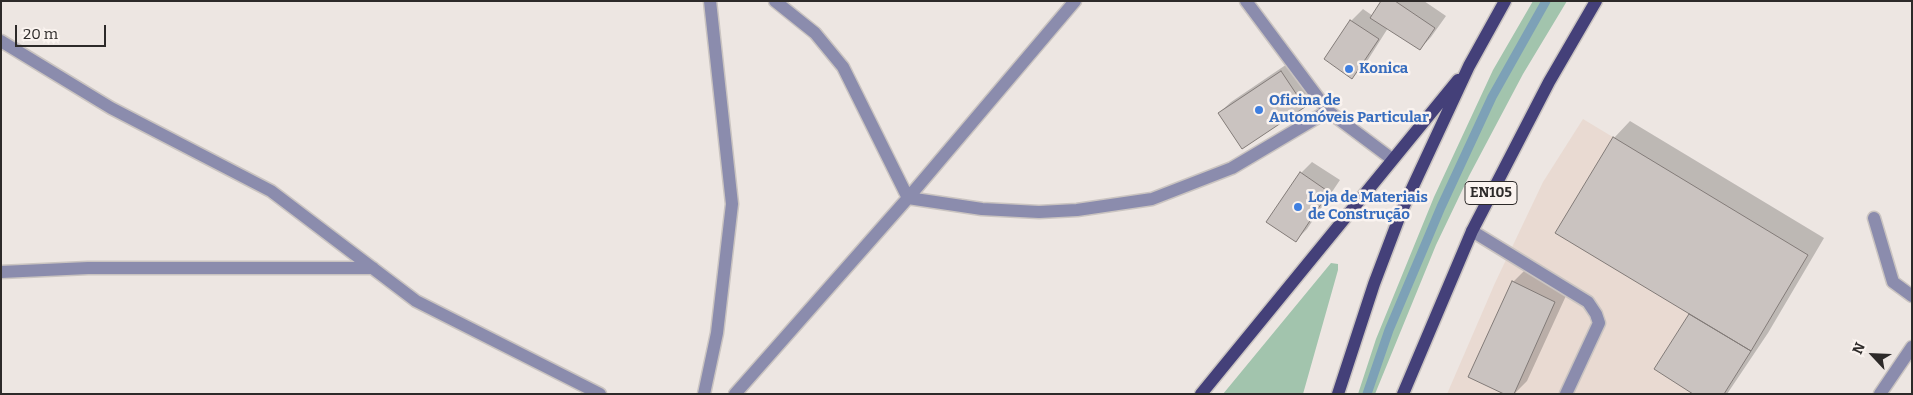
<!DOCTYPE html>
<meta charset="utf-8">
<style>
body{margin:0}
#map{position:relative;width:1913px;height:395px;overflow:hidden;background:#ede6e2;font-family:Bitter,serif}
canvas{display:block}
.frame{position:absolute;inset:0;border:2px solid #2d2a29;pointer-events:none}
.north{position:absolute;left:1848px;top:330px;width:50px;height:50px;-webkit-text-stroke:4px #faf3ef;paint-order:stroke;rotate:295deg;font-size:14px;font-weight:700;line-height:20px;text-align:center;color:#2d2a29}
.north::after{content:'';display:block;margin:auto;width:18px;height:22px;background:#2d2a29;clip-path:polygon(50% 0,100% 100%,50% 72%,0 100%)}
.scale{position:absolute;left:15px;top:25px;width:91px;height:22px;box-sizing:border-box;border:2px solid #2d2a29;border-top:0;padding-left:6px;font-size:15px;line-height:18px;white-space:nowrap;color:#2d2a29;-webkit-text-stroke:4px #faf3ef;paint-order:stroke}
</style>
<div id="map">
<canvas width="1913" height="395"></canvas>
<div class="frame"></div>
<div class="north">N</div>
<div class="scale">20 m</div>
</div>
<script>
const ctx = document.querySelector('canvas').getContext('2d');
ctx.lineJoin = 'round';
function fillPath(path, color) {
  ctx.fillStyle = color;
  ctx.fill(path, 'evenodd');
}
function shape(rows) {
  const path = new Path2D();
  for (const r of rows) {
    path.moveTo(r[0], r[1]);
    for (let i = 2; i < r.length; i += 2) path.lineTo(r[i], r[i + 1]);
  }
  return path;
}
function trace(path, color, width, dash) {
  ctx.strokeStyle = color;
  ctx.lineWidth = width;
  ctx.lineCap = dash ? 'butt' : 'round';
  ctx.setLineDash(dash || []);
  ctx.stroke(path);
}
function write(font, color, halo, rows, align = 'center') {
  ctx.font = font + ' Bitter,serif';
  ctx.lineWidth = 5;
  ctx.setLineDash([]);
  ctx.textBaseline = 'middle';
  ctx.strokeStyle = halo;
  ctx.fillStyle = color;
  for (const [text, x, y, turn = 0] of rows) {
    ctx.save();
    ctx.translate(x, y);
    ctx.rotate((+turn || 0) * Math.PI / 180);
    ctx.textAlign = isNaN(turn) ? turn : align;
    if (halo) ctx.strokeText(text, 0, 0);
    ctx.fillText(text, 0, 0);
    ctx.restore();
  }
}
fillPath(shape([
 [1583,119,1808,255,1724,394,1447,394,1495,283,1543,182]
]), '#e9dad2');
fillPath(shape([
 [1533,1,1567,1,1523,74,1469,176,1436,245,1375,394,1358,394,1376,339,1434,197,1493,70],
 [1331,263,1338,264,1338,270,1303,394,1223,394]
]), '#a2c4ad');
fillPath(shape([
 [1382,1,1424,1,1446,16,1431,37,1420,49,1388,28,1364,66,1352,77,1351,21,1363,9,1373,16],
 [1293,60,1315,94,1304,106,1219,113,1231,102],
 [1630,121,1824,238,1768,333,1727,394,1696,394,1691,314,1614,138],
 [1312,162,1340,180,1307,229,1296,240,1301,173],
 [1528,267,1570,287,1527,381,1514,394,1513,282]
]), '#0003');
trace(shape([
 [1367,394,1389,330,1441,207,1492,97,1546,1]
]), '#7da1b7', 9);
const building = shape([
 [1381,1,1395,1,1435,28,1420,50,1370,18,1381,1],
 [1350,20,1379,39,1352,79,1324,59,1350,20],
 [1281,71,1305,107,1242,149,1218,113,1281,71],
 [1613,137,1808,255,1751,351,1555,233,1613,137],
 [1300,172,1329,192,1296,242,1266,222,1300,172],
 [1512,281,1555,302,1514,394,1504,394,1468,377,1512,281],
 [1689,314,1751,351,1724,394,1693,394,1654,369,1689,314]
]);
fillPath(building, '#cac3c0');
trace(building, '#827b78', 1);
const minor = shape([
 [775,1,815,33,843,67,908,198],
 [1246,1,1328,111,1392,159],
 [1,41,111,108,271,191,416,301,600,394],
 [908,198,982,209,1039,212,1077,210,1152,199,1232,168,1328,111],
 [1874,218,1893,282,1912,296],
 [1472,231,1588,302,1596,314,1599,323,1566,394],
 [1,272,88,268,373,268],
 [704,394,717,333,732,204,710,1],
 [735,394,908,198,1075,1],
 [1880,394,1912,347]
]);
const major = shape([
 [1201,394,1458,80],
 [1338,394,1374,284,1402,210,1469,66,1505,1],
 [1403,394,1472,231,1549,82,1596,1]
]);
trace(minor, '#cac4c1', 15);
trace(major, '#cac4c1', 15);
trace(minor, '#8b8cad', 12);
trace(major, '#444079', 12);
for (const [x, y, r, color] of [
 [1349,69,5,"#3f7fe0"],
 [1259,110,5,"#3f7fe0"],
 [1298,207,5,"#3f7fe0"]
]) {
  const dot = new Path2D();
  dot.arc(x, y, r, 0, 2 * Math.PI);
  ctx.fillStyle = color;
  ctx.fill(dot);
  trace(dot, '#faf3ef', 2);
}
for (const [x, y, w] of [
 [1491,193,52]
]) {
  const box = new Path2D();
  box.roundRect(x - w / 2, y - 11.5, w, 23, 4);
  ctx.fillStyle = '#faf3ef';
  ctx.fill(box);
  trace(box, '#2d2a29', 1);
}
write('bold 14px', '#2d2a29', null, [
 ["EN105",1491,193]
]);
write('bold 15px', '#366cbe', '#faf3ef', [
 ["Konica",1359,69],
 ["Oficina de",1269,101],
 ["Automóveis Particular",1269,118],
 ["Loja de Materiais",1308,198],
 ["de Construção",1308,215]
], 'left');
</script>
